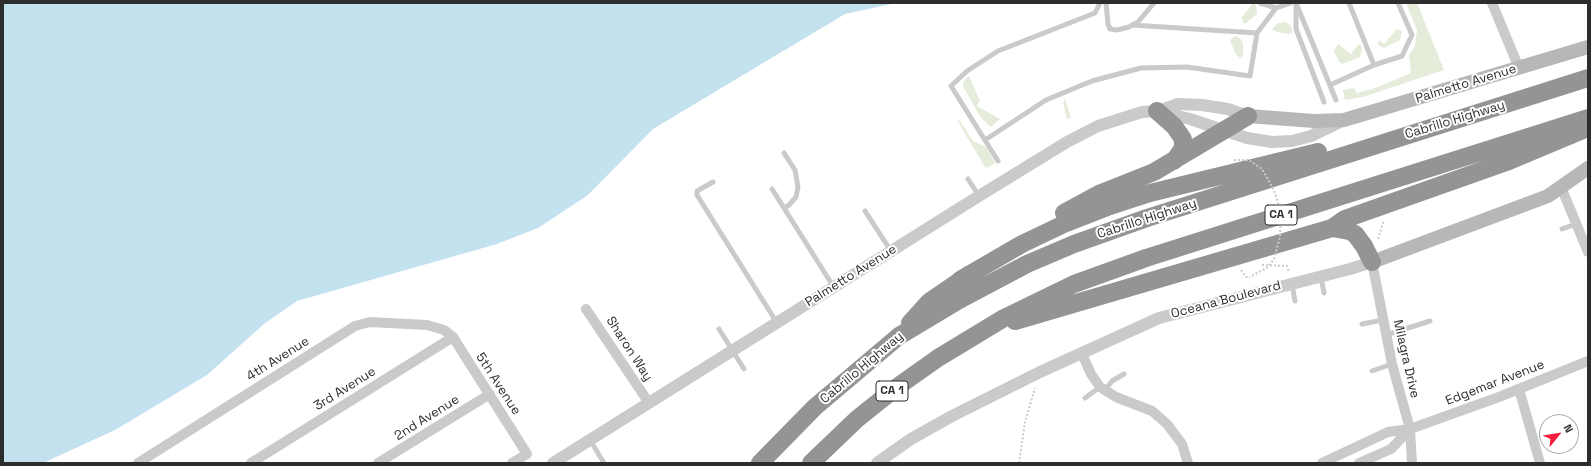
<!DOCTYPE html>
<style>
body{margin:0}
#map{position:relative;width:1591px;height:466px;overflow:hidden;background:#fff;font-family:"Space Grotesk",sans-serif}
canvas{display:block}
.frame{position:absolute;inset:0;border:4px solid #2d2d2d;pointer-events:none}
.north{position:absolute;left:1539px;top:414px;width:40px;height:40px;box-sizing:border-box;background:#fff;border:1px solid #ababab;border-radius:50%;rotate:60deg;font-size:11px;font-weight:700;line-height:16px;text-align:center;color:#2d2d2d}
.north::after{content:'';display:block;margin:auto;width:14px;height:18px;background:#f51d3e;clip-path:polygon(50% 0,100% 100%,50% 72%,0 100%)}
</style>
<div id="map">
<canvas width="1591" height="466"></canvas>
<div class="frame"></div>
<div class="north">N</div>
</div>
<script>
const ctx = document.querySelector('canvas').getContext('2d');
ctx.lineJoin = 'round';
function fillPath(path, color) {
  ctx.fillStyle = color;
  ctx.fill(path, 'evenodd');
}
function shape(rows) {
  const path = new Path2D();
  for (const r of rows) {
    path.moveTo(r[0], r[1]);
    for (let i = 2; i < r.length; i += 2) path.lineTo(r[i], r[i + 1]);
  }
  return path;
}
function trace(path, color, width, dash) {
  ctx.strokeStyle = color;
  ctx.lineWidth = width;
  ctx.lineCap = dash ? 'butt' : 'round';
  ctx.setLineDash(dash || []);
  ctx.stroke(path);
}
function write(font, color, halo, rows, align = 'center') {
  ctx.font = font + ' "Space Grotesk",sans-serif';
  ctx.lineWidth = 4;
  ctx.setLineDash([]);
  ctx.textBaseline = 'middle';
  ctx.strokeStyle = halo;
  ctx.fillStyle = color;
  for (const [text, x, y, turn = 0] of rows) {
    ctx.save();
    ctx.translate(x, y);
    ctx.rotate((+turn || 0) * Math.PI / 180);
    ctx.textAlign = isNaN(turn) ? turn : align;
    if (halo) ctx.strokeText(text, 0, 0);
    ctx.fillText(text, 0, 0);
    ctx.restore();
  }
}
fillPath(shape([
 [1253,3,1256,5,1257,14,1246,23,1243,23,1242,17],
 [1406,3,1417,3,1444,70,1363,97,1345,100,1343,90,1354,88,1357,93,1373,89,1411,73,1409,55,1415,46,1417,30],
 [1285,22,1290,25,1293,32,1290,34,1277,32,1272,29,1278,23],
 [1397,29,1402,31,1400,40,1384,48,1378,45,1379,40,1384,44],
 [1235,36,1240,38,1243,43,1243,56,1240,58,1236,54,1230,40],
 [1338,44,1351,54,1358,45,1361,45,1362,49,1360,57,1342,64,1339,62,1334,51],
 [969,76,980,101,977,106,1000,119,992,126,989,126,979,115,963,86,964,80],
 [1065,99,1071,117,1067,119,1063,102],
 [957,120,960,121,973,141,986,147,995,163,987,168,985,167]
]), '#e5ecd9');
fillPath(shape([
 [3,3,896,3,845,14,653,129,588,195,538,228,497,244,297,301,264,324,207,375,115,430,43,463,3,463]
]), '#c3e1ee');
trace(shape([
 [1378,239,1384,220],
 [1262,265,1287,266,1289,272],
 [1241,270,1246,277,1250,277],
 [1019,463,1025,422,1035,388]
]), '#cacaca', 2, [2, 2]);
trace(shape([
 [1106,3,1108,24,1110,29,1117,30,1129,27,1138,22,1154,3],
 [1260,3,1276,8],
 [1296,3,1336,100],
 [1349,3,1374,65],
 [1296,6,1296,29,1324,102],
 [1132,25,1257,33],
 [1330,85,1374,65,1402,56,1412,35,1398,3],
 [985,140,1046,100,1092,81,1141,68,1187,67,1250,76,1257,33,1276,8,1291,3],
 [998,161,951,86,967,71,998,51,1095,13,1100,3],
 [968,179,979,196],
 [713,182,697,191,697,195,777,323],
 [772,189,833,286],
 [784,208,789,205,796,197,798,187,795,170,784,153],
 [865,211,891,251],
 [1562,229,1576,224],
 [1321,277,1324,293],
 [1292,284,1295,301],
 [1362,324,1383,320],
 [719,329,744,369],
 [1386,335,1430,321],
 [1372,371,1392,364],
 [1105,390,1112,381,1124,374],
 [1085,398,1100,387],
 [590,440,604,463]
]), '#cacaca', 5);
trace(shape([
 [1492,3,1519,68],
 [1561,187,1588,252],
 [1372,262,1392,364,1410,429,1412,463],
 [586,309,649,403],
 [1082,354,1091,374,1100,387,1116,397,1152,411,1167,424,1182,444,1188,463],
 [1519,389,1540,463],
 [138,463,355,326,370,322,427,325,444,330,453,337,527,454,512,463],
 [251,463,453,337],
 [378,463,490,394],
 [1322,463,1388,432,1410,429,1499,397,1588,361],
 [1359,463,1391,449,1410,429]
]), '#cacaca', 10);
trace(shape([
 [1158,111,1178,104,1202,105,1228,109,1248,116],
 [553,463,979,196,1067,142,1098,126,1142,112,1157,111,1190,119,1247,138,1272,142,1292,141,1311,136,1344,120],
 [877,463,911,439,952,416,1040,372,1159,318,1350,269,1372,262]
]), '#cacaca', 12);
trace(shape([
 [1248,116,1314,121,1344,120,1588,47],
 [1372,262,1548,196,1588,168]
]), '#b7b7b7', 14);
trace(shape([
 [1157,111,1174,126,1183,139,1183,148,1174,161],
 [1064,213,1101,193,1154,172,1248,116],
 [1332,228,1349,231,1355,234,1364,246,1372,262],
 [960,280,1022,244,1066,223,1107,207,1150,193,1318,152],
 [1015,321,1332,228,1345,219,1509,161,1583,130],
 [910,323,929,302,970,274],
 [760,463,815,407,899,336,959,300,1027,264,1074,244,1147,218,1588,78],
 [811,463,857,419,897,387,938,358,1004,318,1074,284,1146,258,1588,118]
]), '#949494', 18);
trace(shape([
 [1234,160,1249,160,1262,169,1274,190,1281,213,1280,237,1274,259,1268,267,1250,277]
]), '#cacaca', 2, [2, 2]);
for (const [x, y, w] of [
 [1281,215,32],
 [892,391,32]
]) {
  const box = new Path2D();
  box.roundRect(x - w / 2, y - 10, w, 20, 3);
  ctx.fillStyle = '#fff';
  ctx.fill(box);
  trace(box, '#2d2d2d', 1);
}
write('bold 12px', '#2d2d2d', null, [
 ["CA 1",1281,215],
 ["CA 1",892,391]
]);
write('13px', '#2d2d2d', '#fff', [
 ["Palmetto Avenue",1466,84,-17],
 ["Cabrillo Highway",1455,120,-17],
 ["Cabrillo Highway",1147,219,-18],
 ["Palmetto Avenue",851,276,-32],
 ["Oceana Boulevard",1226,300,-15],
 ["Sharon Way",629,349,57],
 ["4th Avenue",278,359,-32],
 ["Milagra Drive",1406,359,77],
 ["Cabrillo Highway",862,368,-40],
 ["Edgemar Avenue",1495,383,-21],
 ["5th Avenue",498,384,57],
 ["3rd Avenue",345,389,-32],
 ["2nd Avenue",427,418,-32]
]);
</script>
